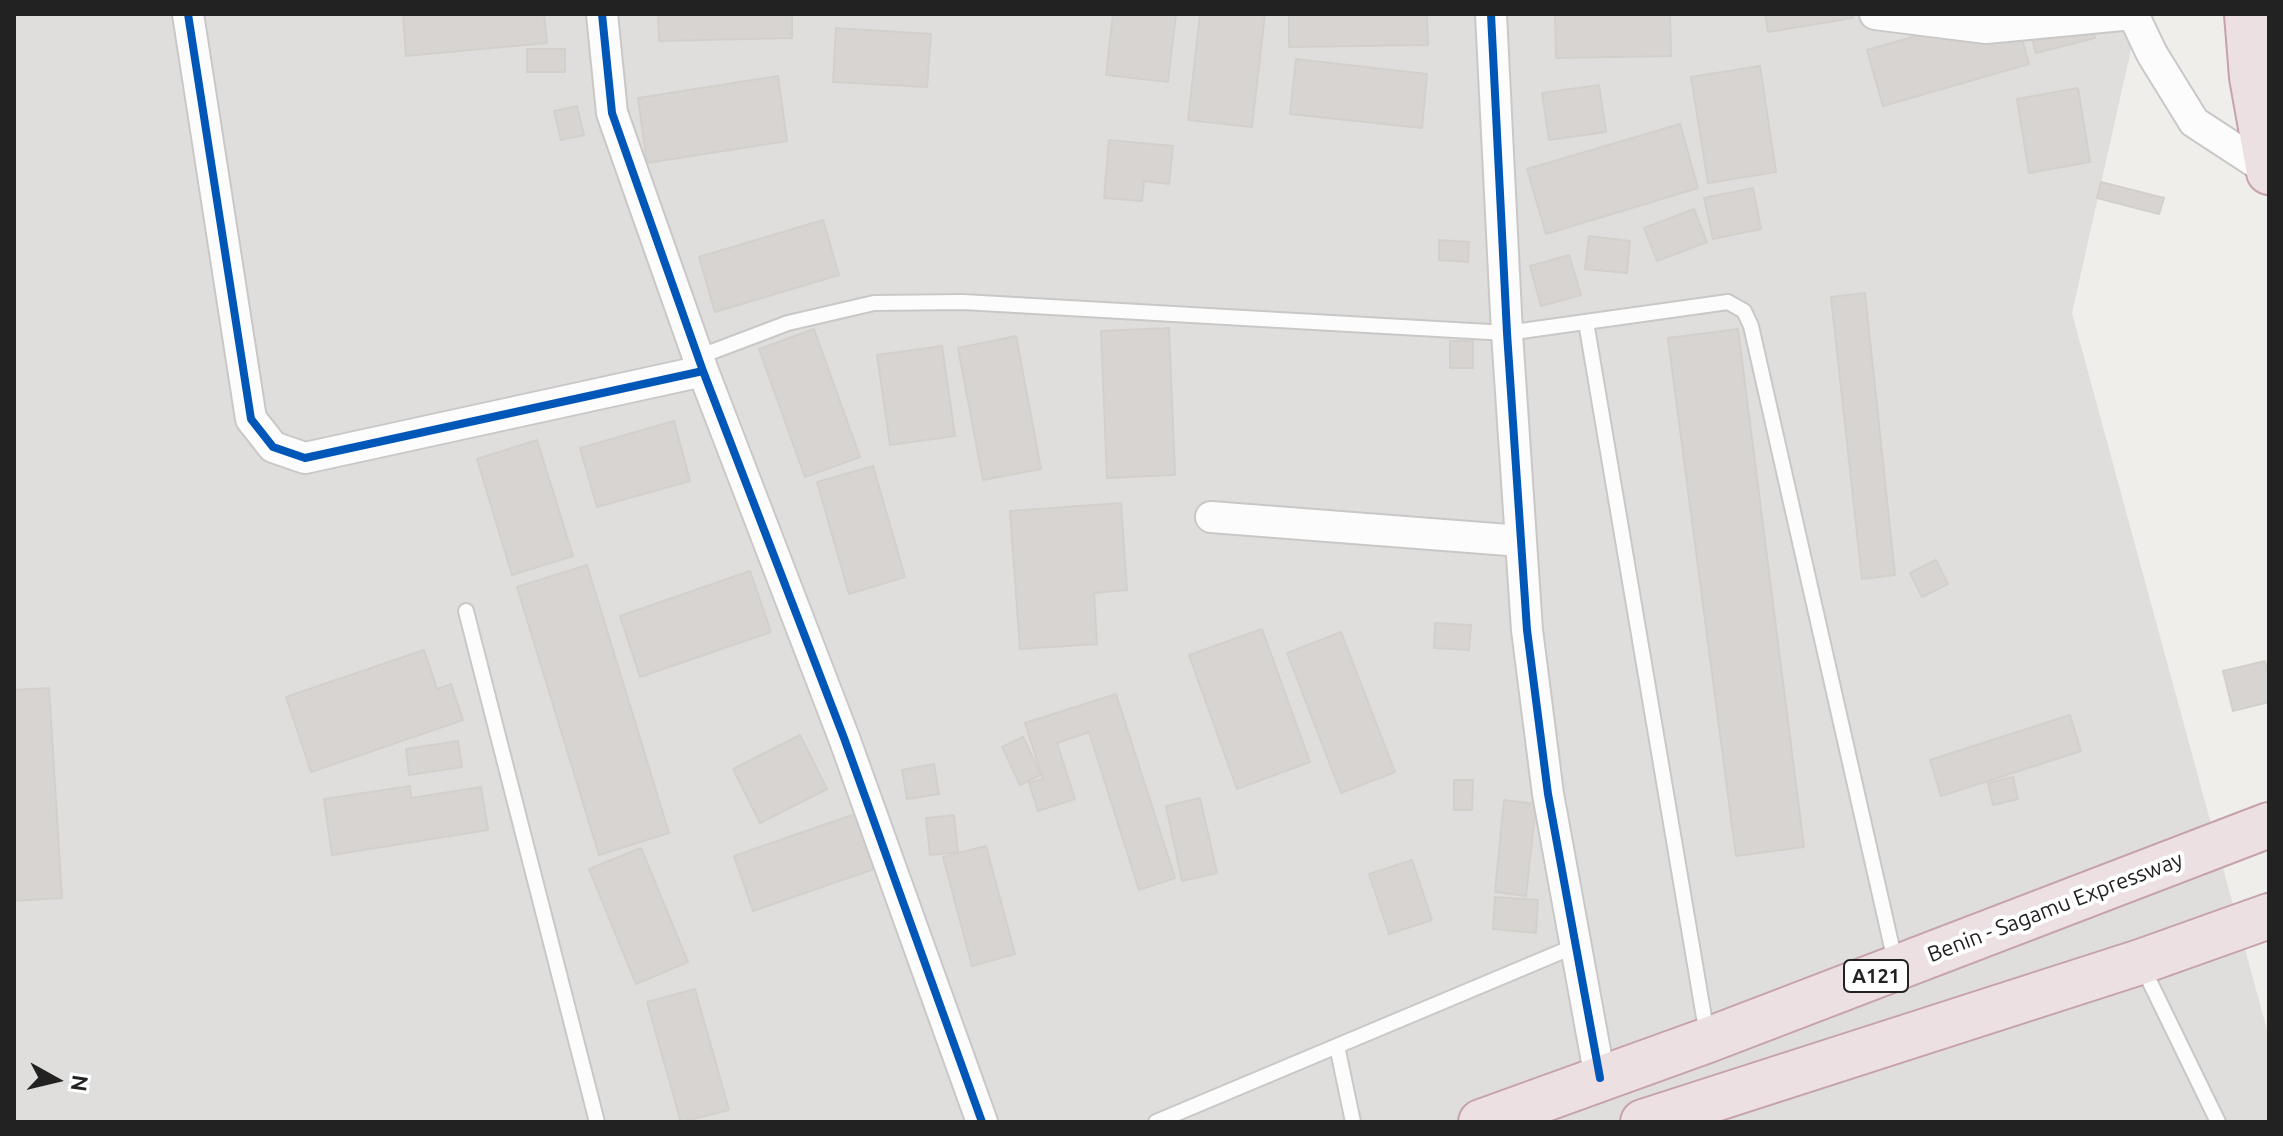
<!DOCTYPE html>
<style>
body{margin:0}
#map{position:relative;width:2283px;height:1136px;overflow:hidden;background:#f0eeeb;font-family:Ubuntu,sans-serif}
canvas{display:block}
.frame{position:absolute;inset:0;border:16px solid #222;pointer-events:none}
.north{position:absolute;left:16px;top:1040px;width:80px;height:80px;-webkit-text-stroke:6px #fff;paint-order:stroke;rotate:98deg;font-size:22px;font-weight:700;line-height:32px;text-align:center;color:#222}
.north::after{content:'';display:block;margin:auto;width:28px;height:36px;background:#222;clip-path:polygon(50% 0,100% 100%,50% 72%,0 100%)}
</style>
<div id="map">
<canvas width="2283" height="1136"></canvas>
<div class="frame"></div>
<div class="north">N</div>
</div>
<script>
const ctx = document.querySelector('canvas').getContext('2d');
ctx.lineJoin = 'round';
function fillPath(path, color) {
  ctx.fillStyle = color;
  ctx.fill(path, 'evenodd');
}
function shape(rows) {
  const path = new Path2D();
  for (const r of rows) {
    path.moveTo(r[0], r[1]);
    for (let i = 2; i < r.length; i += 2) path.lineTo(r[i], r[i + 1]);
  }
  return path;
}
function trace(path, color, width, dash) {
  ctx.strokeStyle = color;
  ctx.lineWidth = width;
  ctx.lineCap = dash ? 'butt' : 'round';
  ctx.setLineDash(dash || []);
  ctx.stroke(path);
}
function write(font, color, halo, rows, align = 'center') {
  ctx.font = font + ' Ubuntu,sans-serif';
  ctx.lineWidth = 8;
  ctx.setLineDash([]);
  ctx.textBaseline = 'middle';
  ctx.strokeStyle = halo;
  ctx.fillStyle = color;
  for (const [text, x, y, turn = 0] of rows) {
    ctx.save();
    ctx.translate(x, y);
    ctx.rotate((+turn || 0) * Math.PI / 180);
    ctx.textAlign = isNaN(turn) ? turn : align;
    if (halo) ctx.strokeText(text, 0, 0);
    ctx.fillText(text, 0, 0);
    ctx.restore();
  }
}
fillPath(shape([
 [14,14,2139,14,2072,313,2269,1037,2269,1122,14,1122]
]), '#dfdedc');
const building = shape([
 [403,14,544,14,547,43,406,56,403,14],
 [658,14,792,14,792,38,659,41,658,14],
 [1113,14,1176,14,1168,82,1106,75,1113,14],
 [1200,14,1265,14,1252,127,1188,120,1200,14],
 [1289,14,1427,14,1428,45,1289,47,1289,14],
 [1555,14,1670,14,1671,56,1556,58,1555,14],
 [1765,14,1852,14,1853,18,1768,32,1765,14],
 [1994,14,2015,14,2029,64,1883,106,1867,50,1994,14],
 [2026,14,2089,14,2095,38,2036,53,2026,14],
 [836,28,931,34,927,87,833,82,836,28],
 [527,49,565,49,565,72,527,72,527,49],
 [1296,59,1427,74,1422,128,1290,114,1296,59],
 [1760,66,1776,172,1708,183,1691,77,1760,66],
 [778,76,787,141,647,163,638,98,778,76],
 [1599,85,1606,132,1549,140,1542,93,1599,85],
 [2078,88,2090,162,2029,173,2017,99,2078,88],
 [577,106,584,135,561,140,554,111,577,106],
 [1680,124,1698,188,1546,234,1527,169,1680,124],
 [1109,140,1173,146,1169,184,1144,181,1142,201,1104,198,1109,140],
 [2101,182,2164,198,2159,214,2097,198,2101,182],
 [1753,188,1761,229,1713,239,1704,198,1753,188],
 [1694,209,1707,242,1657,261,1644,228,1694,209],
 [823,220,839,275,715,312,699,257,823,220],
 [1589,236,1630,241,1627,273,1585,269,1589,236],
 [1439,240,1469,242,1468,262,1439,260,1439,240],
 [1569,255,1581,295,1541,306,1530,266,1569,255],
 [1865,293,1895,575,1862,579,1831,297,1865,293],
 [1169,328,1175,475,1107,478,1101,331,1169,328],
 [814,329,860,457,805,477,759,349,814,329],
 [1738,329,1804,847,1736,856,1668,338,1738,329],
 [1016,336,1041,469,983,480,958,348,1016,336],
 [1450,341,1473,341,1473,368,1450,368,1450,341],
 [942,346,955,436,890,445,877,355,942,346],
 [674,421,690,481,597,507,580,448,674,421],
 [537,440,573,556,512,575,477,459,537,440],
 [873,466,905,577,849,594,817,482,873,466],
 [1121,503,1127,590,1094,593,1097,644,1020,649,1010,511,1121,503],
 [1936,560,1948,584,1922,597,1910,573,1936,560],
 [587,565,669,833,599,855,517,587,587,565],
 [750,571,771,632,640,677,620,616,750,571],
 [1435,623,1471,625,1469,650,1434,648,1435,623],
 [1262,629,1310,762,1237,789,1189,655,1262,629],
 [1341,632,1395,772,1341,793,1287,653,1341,632],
 [424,650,437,689,451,684,463,720,311,772,286,697,424,650],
 [2265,661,2269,678,2269,702,2233,711,2223,671,2265,661],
 [49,688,62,898,14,901,14,690,49,688],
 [1116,694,1175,878,1139,890,1089,732,1057,743,1075,799,1038,811,1029,783,1043,779,1025,723,1116,694],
 [2070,715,2081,751,1941,796,1930,760,2070,715],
 [800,735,827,789,760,823,733,769,800,735],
 [1023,737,1041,775,1020,785,1002,747,1023,737],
 [458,741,462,767,409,775,406,749,458,741],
 [934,764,939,794,907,799,902,770,934,764],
 [2013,777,2018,799,1993,805,1988,783,2013,777],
 [1454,780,1473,780,1472,810,1454,810,1454,780],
 [410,786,411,798,481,787,488,830,332,855,324,799,410,786],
 [1200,798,1217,873,1182,881,1166,806,1200,798],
 [1504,800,1536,804,1526,896,1495,892,1504,800],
 [855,814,874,869,753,911,734,856,855,814],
 [954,815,958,852,930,855,926,818,954,815],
 [986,846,1015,954,972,966,943,857,986,846],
 [641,848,688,962,636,984,589,869,641,848],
 [1412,860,1432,920,1389,934,1369,874,1412,860],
 [1495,897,1538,900,1536,933,1493,929,1495,897],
 [695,989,729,1110,681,1122,647,1002,695,989]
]);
fillPath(building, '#d7d4d2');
trace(building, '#d3d0cc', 2);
const lane = shape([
 [1586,322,1707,1035],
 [698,357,788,323,874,303,963,302,1507,333,1728,302,1744,311,1751,326,1895,961],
 [466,611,597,1122],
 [2143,968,2218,1122],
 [1337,1046,1353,1122],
 [1156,1122,1575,946]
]);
const street = shape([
 [188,14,251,419,273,447,305,458,703,371],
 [602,14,612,113,703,371,844,738,982,1122],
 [1491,14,1507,333,1527,630,1548,794,1600,1078],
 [1875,14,1986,28,2133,14],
 [2133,14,2152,54,2194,122,2269,171],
 [1211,517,1521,541]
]);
const highway = shape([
 [2247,14,2252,77,2269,172],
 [1481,1122,1708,1040,2269,825],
 [1643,1122,2140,962,2269,916]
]);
trace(lane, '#c9c8c7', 18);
trace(street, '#c9c8c7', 34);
trace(highway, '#c5a2ac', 48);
trace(lane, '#fdfcfc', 14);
trace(street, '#fdfcfc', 30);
trace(highway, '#ece0e2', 44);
trace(shape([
 [188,14,251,419,273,447,305,458,703,371],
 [602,14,612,113,703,371,844,738,982,1122],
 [1491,14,1507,333,1527,630,1548,794,1600,1078]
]), '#0057b8', 8);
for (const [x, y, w] of [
 [1876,976,64]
]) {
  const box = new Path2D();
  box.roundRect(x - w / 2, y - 16, w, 32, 6);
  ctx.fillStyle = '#fff';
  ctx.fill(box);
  trace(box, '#222', 2);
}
write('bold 20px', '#222', null, [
 ["A121",1876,976]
]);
write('22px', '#222', '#fff', [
 ["Benin - Sagamu Expressway",2055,907,-21]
]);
</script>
